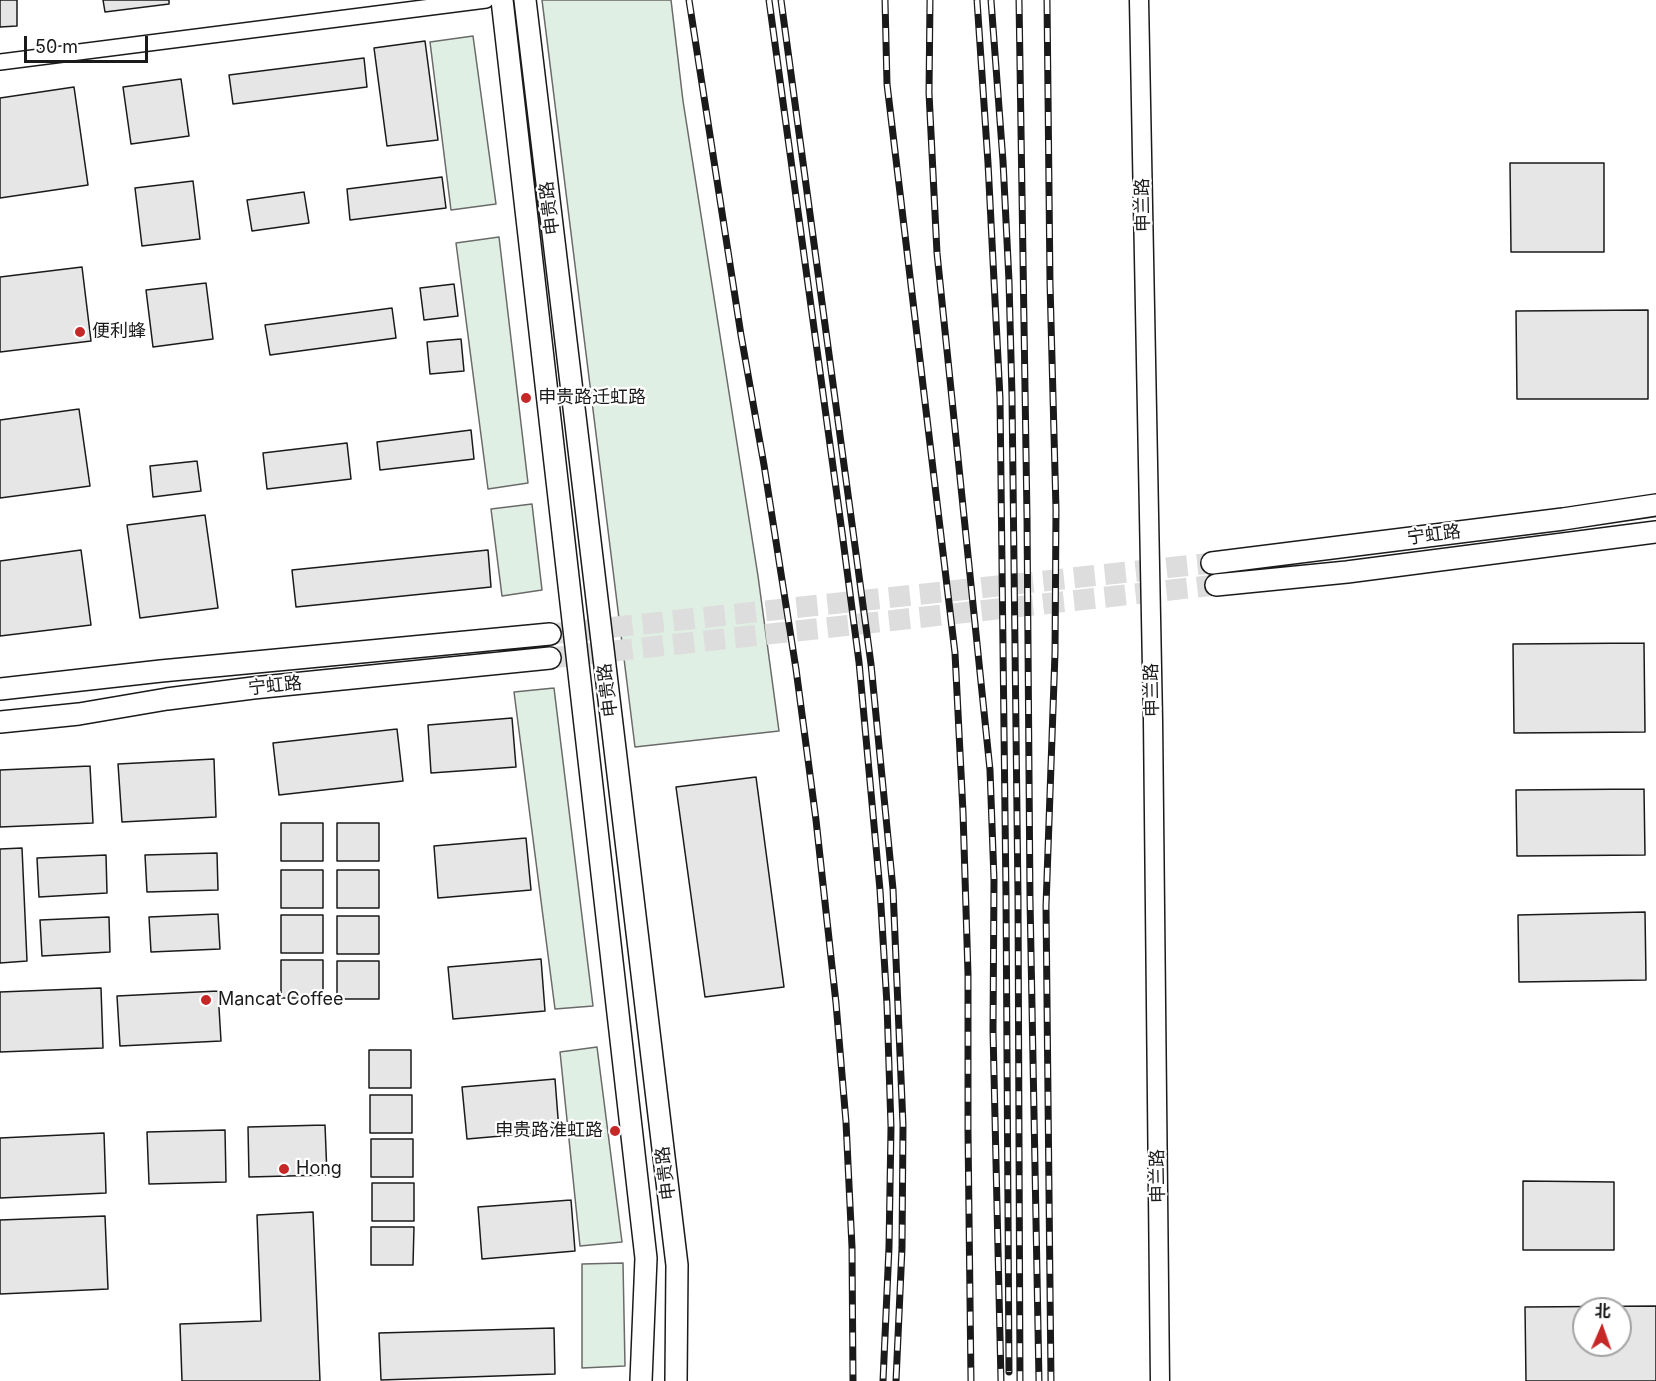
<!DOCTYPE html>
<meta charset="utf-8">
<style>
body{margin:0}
#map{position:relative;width:1656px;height:1381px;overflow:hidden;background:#fff;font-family:Inter,"Noto Sans SC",sans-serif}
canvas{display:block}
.north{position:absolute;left:1572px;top:1297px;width:60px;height:60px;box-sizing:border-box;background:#fff;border:2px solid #a3a3a3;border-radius:50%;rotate:2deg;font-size:16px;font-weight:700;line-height:24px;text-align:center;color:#1a1a1a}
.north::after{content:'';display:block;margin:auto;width:21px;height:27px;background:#c62828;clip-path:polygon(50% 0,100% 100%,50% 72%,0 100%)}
.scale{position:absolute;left:24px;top:36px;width:124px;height:27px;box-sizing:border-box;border:3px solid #1a1a1a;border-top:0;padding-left:8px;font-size:18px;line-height:21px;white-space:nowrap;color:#1a1a1a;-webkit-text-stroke:4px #fff;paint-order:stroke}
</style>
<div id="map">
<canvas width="1656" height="1381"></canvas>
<div class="north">北</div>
<div class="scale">50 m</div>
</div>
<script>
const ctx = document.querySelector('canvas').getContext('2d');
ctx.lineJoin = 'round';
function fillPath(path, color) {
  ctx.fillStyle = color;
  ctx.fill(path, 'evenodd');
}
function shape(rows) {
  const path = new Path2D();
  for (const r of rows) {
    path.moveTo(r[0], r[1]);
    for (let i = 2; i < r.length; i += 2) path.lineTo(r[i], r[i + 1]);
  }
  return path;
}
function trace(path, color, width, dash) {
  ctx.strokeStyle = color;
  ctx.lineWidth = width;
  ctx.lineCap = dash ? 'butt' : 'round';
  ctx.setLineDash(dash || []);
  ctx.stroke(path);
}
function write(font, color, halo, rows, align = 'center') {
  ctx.font = font + ' Inter,"Noto Sans SC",sans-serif';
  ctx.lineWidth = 4.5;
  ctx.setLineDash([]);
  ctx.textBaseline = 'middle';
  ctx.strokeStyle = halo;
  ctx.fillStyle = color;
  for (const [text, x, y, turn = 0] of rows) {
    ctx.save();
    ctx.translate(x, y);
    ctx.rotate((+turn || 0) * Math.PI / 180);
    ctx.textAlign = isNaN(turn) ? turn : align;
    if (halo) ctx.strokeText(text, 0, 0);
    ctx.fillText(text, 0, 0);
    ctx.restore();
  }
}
const green = shape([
 [542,0,671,0,683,101,758,576,779,731,635,747,542,0],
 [473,36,496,204,451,210,430,42,473,36],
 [499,237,528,483,488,489,456,243,499,237],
 [532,504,542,590,502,596,491,509,532,504],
 [554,688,593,1006,555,1009,514,692,554,688],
 [597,1047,622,1242,580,1246,560,1052,597,1047],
 [623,1263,625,1366,582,1368,582,1264,623,1263]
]);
fillPath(green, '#e0efe3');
trace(green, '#6a6a6a', 1.5);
const building = shape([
 [0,0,17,0,17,26,0,27,0,0],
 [103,0,169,0,169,4,105,12,103,0],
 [425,41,438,140,387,146,374,48,425,41],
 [364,58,367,87,233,104,229,75,364,58],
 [181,79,189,136,131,144,123,87,181,79],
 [74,87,88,185,0,198,0,98,74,87],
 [1510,163,1604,163,1604,252,1511,252,1510,163],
 [442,177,446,208,350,220,347,189,442,177],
 [193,181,200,239,142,246,135,188,193,181],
 [304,192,309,223,252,231,247,200,304,192],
 [82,267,91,341,0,352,0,277,82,267],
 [206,283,213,339,153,347,146,290,206,283],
 [454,284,458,316,424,320,420,288,454,284],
 [392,308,396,338,270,355,265,325,392,308],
 [1648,310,1648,399,1517,399,1516,311,1648,310],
 [461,339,464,371,430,374,427,342,461,339],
 [79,409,90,486,0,498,0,420,79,409],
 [471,430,474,459,380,470,377,442,471,430],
 [347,443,351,479,267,489,263,453,347,443],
 [197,461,201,491,153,497,150,466,197,461],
 [205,515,218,608,140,618,127,525,205,515],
 [81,550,91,625,0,636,0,561,81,550],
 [488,550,491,587,296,607,292,570,488,550],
 [1644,643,1645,732,1514,733,1513,644,1644,643],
 [512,718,516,767,431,773,428,725,512,718],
 [397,729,403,781,279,795,273,743,397,729],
 [214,759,216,817,122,822,118,764,214,759],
 [90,766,93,823,0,827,0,770,90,766],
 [756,777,784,987,705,997,676,787,756,777],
 [1644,789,1645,855,1517,856,1516,790,1644,789],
 [281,823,323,823,323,861,281,861,281,823],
 [337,823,379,823,379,861,337,861,337,823],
 [526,838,531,890,438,898,434,846,526,838],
 [22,848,27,961,0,963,0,849,22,848],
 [217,853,218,890,147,892,145,855,217,853],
 [106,855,107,893,39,897,37,858,106,855],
 [281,870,323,870,323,908,281,908,281,870],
 [337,870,379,870,379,908,337,908,337,870],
 [1645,912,1646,980,1519,982,1518,915,1645,912],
 [218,914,220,949,151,952,149,917,218,914],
 [281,915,323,915,323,953,281,953,281,915],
 [337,916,379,916,379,954,337,954,337,916],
 [109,917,110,952,42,956,40,920,109,917],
 [541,959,545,1011,453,1019,448,967,541,959],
 [281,960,323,960,323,998,281,998,281,960],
 [337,961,379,961,379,999,337,999,337,961],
 [101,988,103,1048,0,1052,0,992,101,988],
 [218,991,221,1041,120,1046,117,996,218,991],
 [369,1050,411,1050,411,1088,369,1088,369,1050],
 [555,1079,559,1131,467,1139,462,1087,555,1079],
 [370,1095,412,1095,412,1133,370,1133,370,1095],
 [325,1125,327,1175,249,1177,248,1127,325,1125],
 [225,1130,226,1182,149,1184,147,1132,225,1130],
 [104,1133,106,1193,0,1198,0,1138,104,1133],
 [371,1139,413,1139,413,1177,371,1177,371,1139],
 [1523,1181,1614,1182,1614,1250,1523,1250,1523,1181],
 [372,1183,414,1183,414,1221,372,1221,372,1183],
 [571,1200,575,1251,482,1259,478,1207,571,1200],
 [313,1212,320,1381,182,1381,180,1324,261,1321,257,1215,313,1212],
 [105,1216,108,1289,0,1294,0,1220,105,1216],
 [371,1227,414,1227,413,1265,371,1265,371,1227],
 [1656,1306,1656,1381,1526,1381,1525,1307,1656,1306],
 [1584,1309,1620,1309,1620,1345,1584,1345,1584,1309],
 [554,1328,555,1374,381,1380,379,1333,554,1328]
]);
fillPath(building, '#e6e6e6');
trace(building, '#1a1a1a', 1.5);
trace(shape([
 [550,634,1212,563],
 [550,658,1216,585]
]), '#ddd', 21, [21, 10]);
const minor = shape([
 [0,62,486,0]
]);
const tertiary = shape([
 [1139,0,1153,720,1160,1381]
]);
const secondary = shape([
 [502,0,646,1258,641,1381],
 [525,0,677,1265,676,1381],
 [1212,563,1563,519,1656,505],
 [1216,585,1347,572,1656,532],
 [0,689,161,671,550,634],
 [0,722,79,714,167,699,253,688,550,658]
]);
trace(minor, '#1a1a1a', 18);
trace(tertiary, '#1a1a1a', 21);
trace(secondary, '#1a1a1a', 24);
trace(minor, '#fff', 15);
trace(tertiary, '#fff', 18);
trace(secondary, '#fff', 21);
const rail = shape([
 [689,0,741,335,764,465,796,669,816,820,836,1003,846,1122,852,1247,853,1381],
 [769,0,842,532,859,662,880,890,887,1005,891,1127,889,1247,883,1381],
 [781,0,871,664,893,889,903,1125,902,1248,896,1381],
 [885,0,887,84,955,653,963,812,968,974,968,1132,971,1381],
 [930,0,929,93,937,253,990,770,994,880,993,1030,1001,1381],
 [977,0,988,163,1000,398,1006,896,1009,1372],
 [991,0,1003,161,1009,281,1012,396,1018,897,1020,1381],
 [1019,0,1027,517,1030,899,1039,1381],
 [1047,0,1050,283,1056,510,1055,653,1046,906,1051,1381]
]);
trace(rail, '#1a1a1a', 7);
trace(rail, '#fff', 4.5, [14]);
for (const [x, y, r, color] of [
 [80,332,6,"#c62828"],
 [526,398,6,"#c62828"],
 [206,1000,6,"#c62828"],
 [615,1131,6,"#c62828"],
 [284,1169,6,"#c62828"]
]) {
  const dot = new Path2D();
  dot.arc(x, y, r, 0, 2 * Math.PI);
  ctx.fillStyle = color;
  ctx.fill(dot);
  trace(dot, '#fff', 2);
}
write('18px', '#1a1a1a', '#fff', [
 ["申兰路",1143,205,-91],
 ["申贵路",550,208,-97],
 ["宁虹路",1434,535,-7],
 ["宁虹路",275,686,-6],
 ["申贵路",608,690,-97],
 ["申兰路",1152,690,-91],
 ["申贵路",666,1173,-97],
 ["申兰路",1158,1176,-91]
]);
write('18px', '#1a1a1a', '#fff', [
 ["便利蜂",92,332],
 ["申贵路迁虹路",538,398],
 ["Mancat Coffee",218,1000],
 ["申贵路淮虹路",603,1131,"right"],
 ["Hong",296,1169]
], 'left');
</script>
